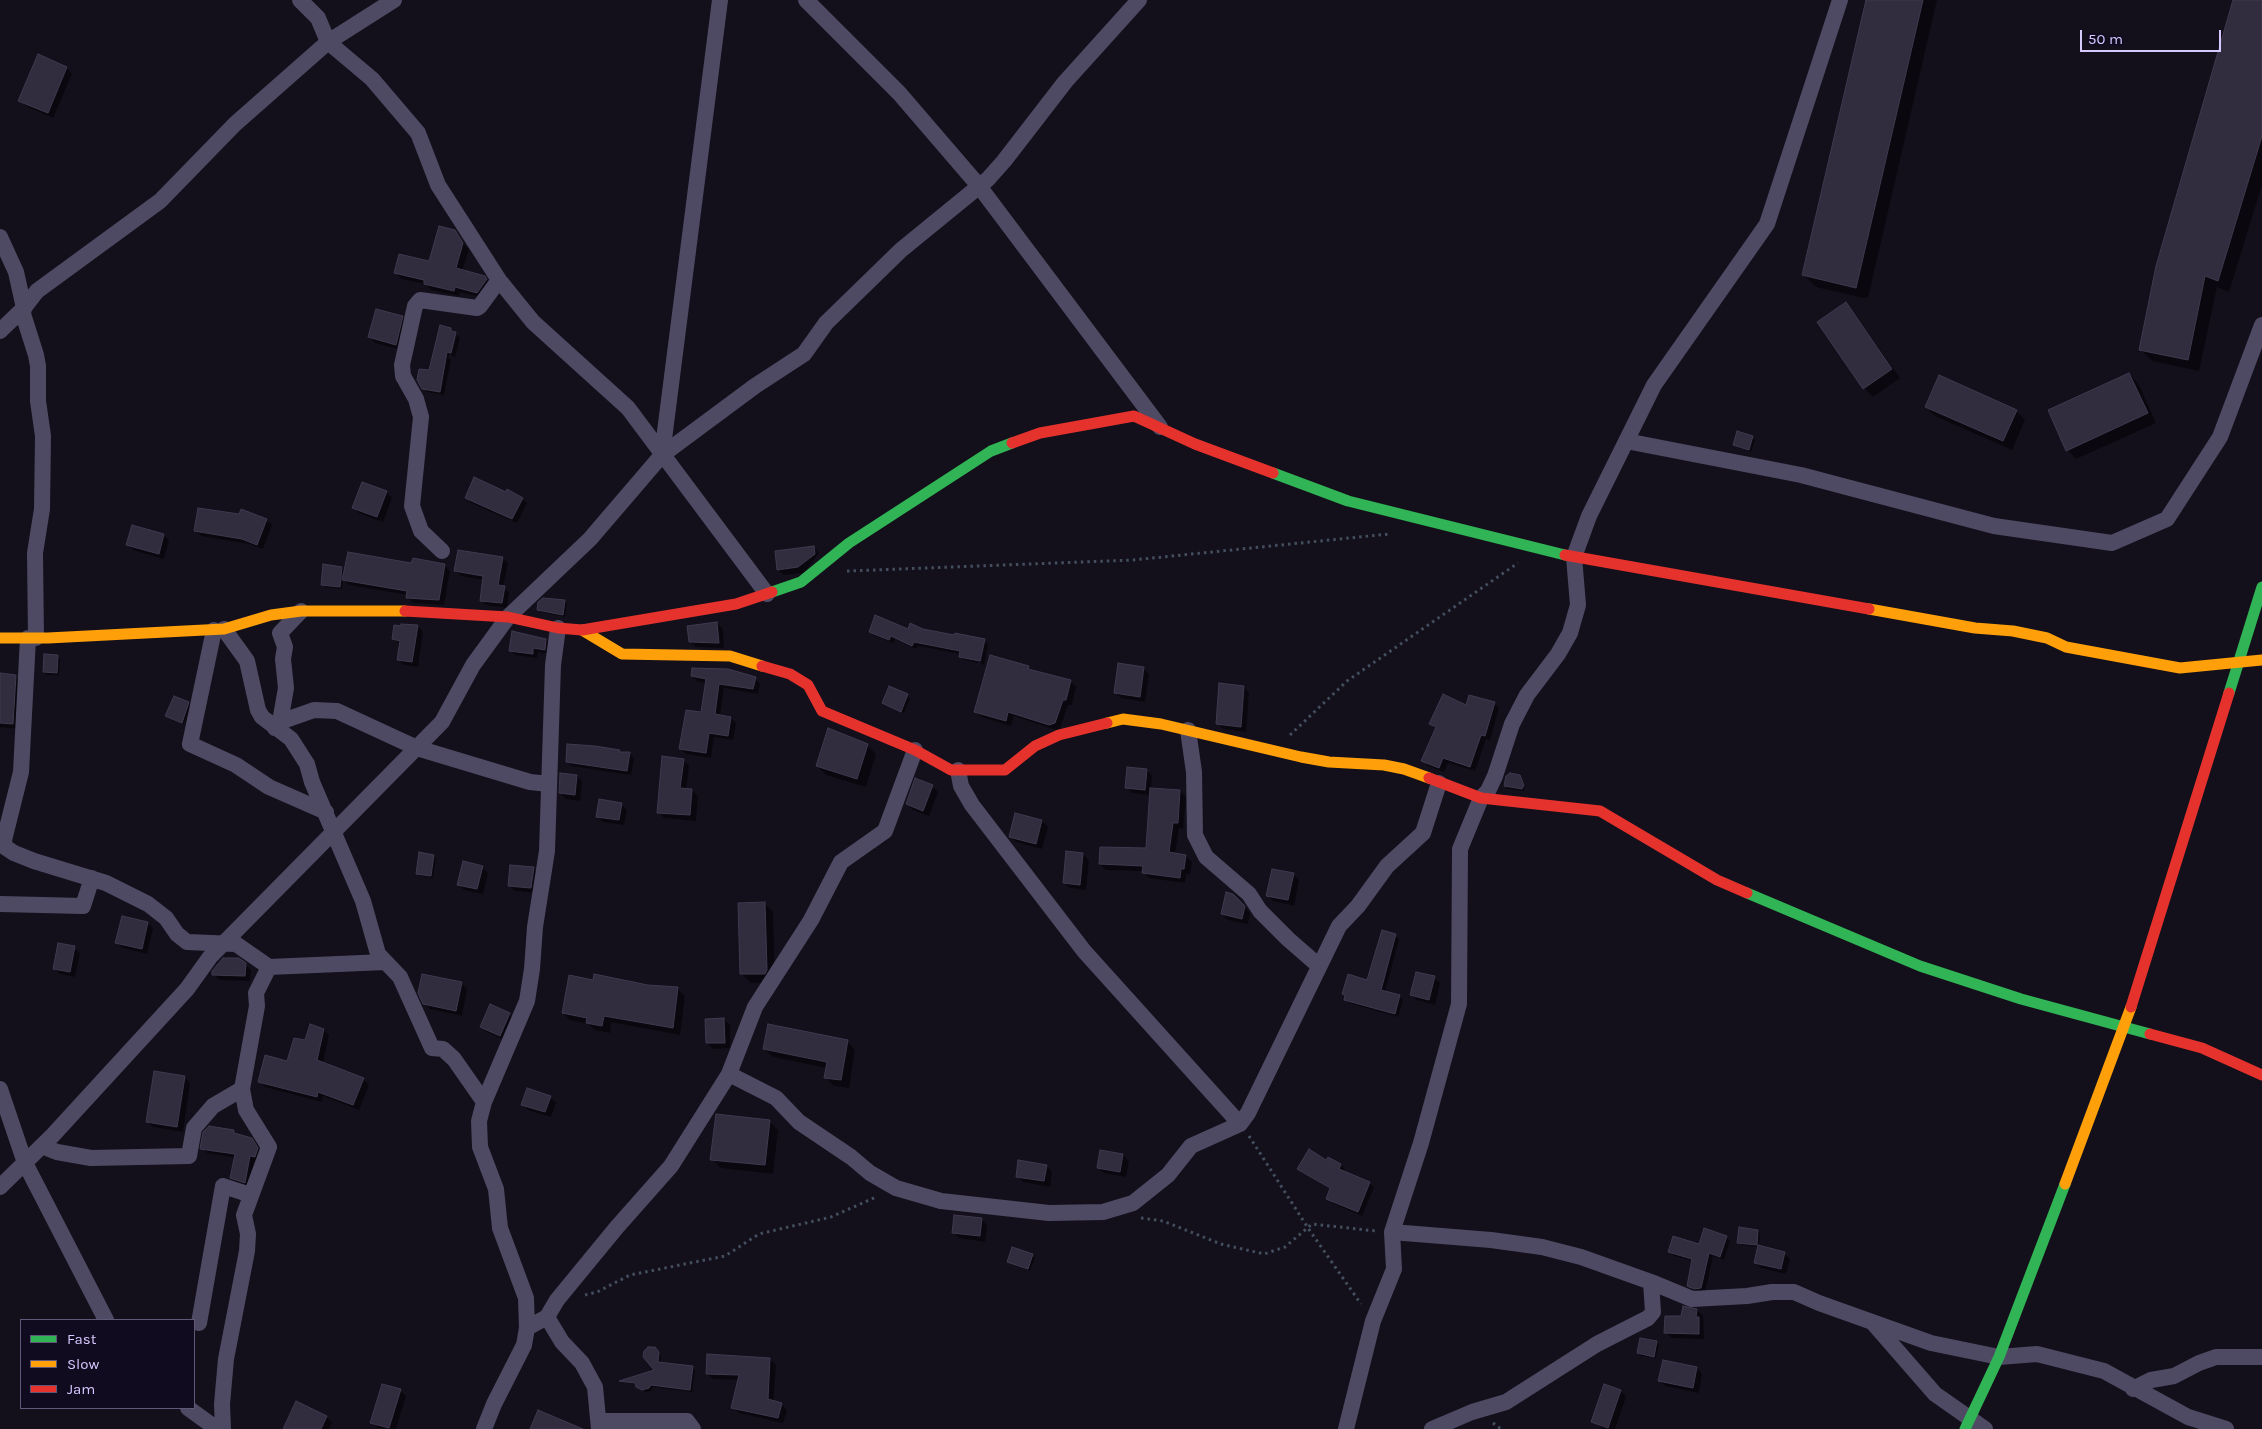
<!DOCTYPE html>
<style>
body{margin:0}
#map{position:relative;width:2262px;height:1429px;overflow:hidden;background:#13101b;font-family:Karla,sans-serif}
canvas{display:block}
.legend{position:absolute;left:20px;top:1319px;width:175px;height:90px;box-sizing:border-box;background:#110b20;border:1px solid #605779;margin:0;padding:6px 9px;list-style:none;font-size:15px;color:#d6c9ff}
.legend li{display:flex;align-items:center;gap:10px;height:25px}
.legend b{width:25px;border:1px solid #605779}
.scale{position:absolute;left:2080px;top:30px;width:141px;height:22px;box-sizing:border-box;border:2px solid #d6c9ff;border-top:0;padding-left:6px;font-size:15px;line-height:18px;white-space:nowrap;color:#d6c9ff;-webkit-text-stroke:4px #110b20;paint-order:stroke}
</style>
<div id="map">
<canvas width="2262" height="1429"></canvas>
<ul class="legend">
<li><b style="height:6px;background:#30b455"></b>Fast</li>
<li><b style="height:6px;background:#ff9f0a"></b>Slow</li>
<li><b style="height:6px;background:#e5322d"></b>Jam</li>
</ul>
<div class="scale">50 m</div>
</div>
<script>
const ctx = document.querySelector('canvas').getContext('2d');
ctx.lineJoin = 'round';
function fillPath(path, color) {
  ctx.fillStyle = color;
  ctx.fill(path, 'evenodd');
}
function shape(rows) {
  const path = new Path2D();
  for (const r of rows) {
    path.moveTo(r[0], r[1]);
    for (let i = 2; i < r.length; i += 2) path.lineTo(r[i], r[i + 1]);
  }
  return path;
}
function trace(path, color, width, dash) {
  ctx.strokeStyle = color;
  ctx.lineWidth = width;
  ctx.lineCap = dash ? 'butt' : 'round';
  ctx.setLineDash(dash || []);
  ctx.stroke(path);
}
fillPath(shape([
 [1868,0,1937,0,1868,298,1863,298,1816,287,1804,275],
 [2232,0,2262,0,2262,185,2229,292,2217,287,2199,371,2152,361,2140,349,2234,3],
 [67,68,72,74,53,118,26,106,20,100],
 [454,231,469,250,462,271,484,277,490,283,483,298,460,292,459,296,431,290,426,284,401,279,396,273,430,263],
 [1846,304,1854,313,1900,378,1873,397,1864,388],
 [402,317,408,323,402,350,375,343,370,337],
 [450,329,460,338,455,357,451,356,457,335,455,333,448,359,451,359,444,395,427,392,423,388],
 [2129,374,2138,383,2156,423,2076,459,2068,450,2050,411],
 [1926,407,2016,411,2025,420,2012,450,1935,416],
 [1752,437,1755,440,1751,452,1734,445],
 [386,492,392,498,383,522,359,513,354,508],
 [507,493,522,499,527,503,517,523,471,503,466,498],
 [266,520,272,525,263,549,249,544,201,536,195,530],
 [164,535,169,541,164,559,133,550,127,544],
 [813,547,819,553,804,573,784,575,778,570],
 [503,558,508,563,503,587,509,592,507,608,486,605,481,600,484,580,461,576,456,571],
 [412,565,444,565,450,571,444,605,413,603,407,597,408,595,349,585,343,579,342,589,325,587,322,584,342,568,345,571],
 [564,601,567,604,565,617,541,612,538,609],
 [717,623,723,629,724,648,696,647,690,642],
 [395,626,418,626,423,632,418,667,404,665,398,659,401,645,393,639],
 [923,631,984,641,978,663,964,660,960,656,961,654,918,646,916,649,895,639,893,643,875,636,870,632],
 [546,640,551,645,549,654,538,652,537,658,515,655,510,650],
 [985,642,988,644,984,665,981,664],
 [57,656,60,659,59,675,46,675,44,672],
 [1028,667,1034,672,1070,681,1076,687,1072,705,1068,705,1060,728,1056,730,1014,716,1011,726,981,717,975,712],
 [1143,668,1149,674,1145,702,1121,698,1115,693],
 [0,674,15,676,21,682,19,729,0,727],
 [692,676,755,678,760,684,758,694,724,688,720,716,731,718,736,723,733,740,714,737,711,758,686,754,681,749,702,714,707,683,697,681],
 [1244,687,1249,693,1246,732,1223,729,1218,723],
 [890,688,910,698,904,713,883,703],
 [188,703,190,706,184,724,167,716],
 [1494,703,1499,708,1490,740,1486,739,1475,771,1448,763,1444,772,1428,766,1423,761,1436,729,1431,724,1467,707],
 [867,745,876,754,866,787,826,775,817,766],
 [619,751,622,754,629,754,634,758,631,775,571,766,567,761],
 [683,760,689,766,686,790,692,791,698,796,696,821,664,818,659,812],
 [1147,770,1152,776,1151,789,1180,791,1186,797,1183,829,1179,828,1175,854,1186,856,1192,862,1190,874,1186,874,1185,883,1149,878,1143,871,1106,870,1100,864,1148,850,1151,795,1132,793,1127,787],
 [577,776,582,782,580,801,566,799,560,793],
 [1520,776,1525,783,1524,791,1508,789,1506,787,1507,777],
 [932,786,938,792,929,816,913,810,907,804],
 [621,804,627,810,624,825,603,822,597,816],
 [1042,821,1048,827,1042,849,1016,842,1010,836],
 [1067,852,1083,854,1089,860,1086,890,1070,888,1064,883],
 [434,856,436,858,433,878,419,876,417,874],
 [482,867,488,873,483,894,464,890,459,884],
 [534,869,539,874,537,893,515,891,509,886],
 [1294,875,1299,880,1294,906,1273,901,1267,895],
 [1232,895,1250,913,1248,924,1228,920,1222,914],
 [764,903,773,912,775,979,774,982,751,983,742,974],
 [147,923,153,928,147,954,123,948,117,943],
 [1395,936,1399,939,1385,992,1399,996,1403,1000,1398,1017,1349,1003,1343,994,1368,982],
 [74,948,80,953,75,977,60,974,54,968],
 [245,964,251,970,250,981,219,980,214,974],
 [595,976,678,989,685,996,680,1035,611,1022,610,1033,595,1030,588,1024,570,1020,563,1013,594,981],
 [1434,978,1440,983,1435,1005,1417,1000,1411,994],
 [462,984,467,989,462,1016,430,1009,424,1003],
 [491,1006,509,1014,515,1020,506,1041,487,1032,482,1027],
 [724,1019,730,1025,730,1048,713,1049,707,1043],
 [324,1030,329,1035,323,1063,363,1079,369,1085,359,1110,323,1096,322,1102,265,1087,260,1081,288,1062,306,1042],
 [847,1041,855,1050,849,1088,834,1086,825,1077,827,1068,773,1057,764,1049],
 [184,1077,190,1083,183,1132,153,1127,147,1122],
 [550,1097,556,1103,551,1117,528,1110,523,1105],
 [769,1121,778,1130,773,1174,721,1168,712,1159],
 [234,1131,238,1136,251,1139,262,1154,260,1162,255,1161,250,1187,237,1183,232,1177,236,1158,207,1153,202,1148],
 [1123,1155,1129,1161,1126,1177,1104,1173,1098,1168],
 [1327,1162,1340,1165,1345,1169,1344,1172,1370,1183,1374,1187,1362,1216,1332,1203,1328,1198,1331,1190,1299,1169],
 [1047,1166,1052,1172,1050,1187,1023,1182,1017,1176],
 [981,1219,987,1225,985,1242,959,1238,953,1232],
 [1758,1231,1760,1233,1759,1247,1784,1253,1790,1259,1786,1274,1761,1268,1755,1262,1759,1247,1741,1245,1739,1242],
 [1726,1237,1730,1241,1724,1260,1713,1256,1705,1292,1692,1290,1688,1286,1693,1261,1674,1256,1670,1252],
 [1032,1255,1035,1258,1030,1271,1009,1262],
 [1697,1310,1703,1316,1704,1339,1671,1338,1666,1332,1682,1318],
 [1656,1342,1659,1345,1656,1358,1641,1356,1638,1353],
 [657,1351,661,1356,660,1364,692,1368,695,1370,692,1392,653,1387,651,1391,646,1392,637,1385,621,1381,656,1371],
 [770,1359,776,1365,773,1402,781,1404,787,1410,783,1423,739,1413,733,1407,739,1380,713,1379,707,1374],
 [1697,1368,1702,1374,1699,1393,1665,1386,1660,1380],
 [1605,1386,1621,1391,1626,1397,1615,1429,1603,1429,1592,1421],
 [400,1391,406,1396,396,1429,378,1428,372,1422],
 [326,1417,332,1422,329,1429,287,1429]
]), '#0007');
const building = shape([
 [1866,0,1923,0,1856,288,1802,275,1866,0],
 [2233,0,2262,0,2262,136,2218,281,2205,276,2188,360,2139,350,2156,266,2233,0],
 [38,54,67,67,48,113,18,101,38,54],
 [439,226,455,230,463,243,456,268,485,276,487,279,477,293,455,287,454,291,424,284,424,280,394,273,399,254,429,261,439,226],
 [1846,302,1892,369,1863,389,1817,322,1846,302],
 [376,309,403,316,396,345,368,337,376,309],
 [440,325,451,328,451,331,456,332,451,353,447,352,440,392,422,389,417,380,419,369,429,370,440,325],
 [2129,373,2148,413,2066,451,2048,410,2129,373],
 [1939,375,2017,410,2003,441,1925,407,1939,375],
 [1737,431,1753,436,1749,450,1733,445,1737,431],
 [474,477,506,492,507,489,523,498,512,519,465,498,474,477],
 [362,482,387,491,377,517,352,508,362,482],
 [198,508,239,514,241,509,267,519,257,545,242,539,194,531,198,508],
 [132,525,164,534,159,554,126,545,132,525],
 [814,546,815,554,798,567,777,570,775,551,814,546],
 [458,550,503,557,498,585,505,586,502,603,480,601,483,576,454,571,458,550],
 [348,552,411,563,413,558,445,564,439,600,406,598,407,591,342,580,348,552],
 [323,564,342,567,340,587,321,585,323,564],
 [543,598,565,600,563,615,537,610,538,602,543,598],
 [875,615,908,629,910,623,923,629,954,635,955,633,985,639,980,661,959,657,960,651,914,642,912,646,891,636,889,640,869,632,875,615],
 [717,622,719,643,689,642,687,626,717,622],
 [401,624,418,625,412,662,397,660,400,641,392,639,394,625,401,626,401,624],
 [512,631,546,639,545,650,533,648,533,654,509,651,512,631],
 [44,654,58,655,57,673,43,672,44,654],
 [990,655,1029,666,1028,669,1071,680,1066,700,1063,700,1055,723,1049,725,1008,712,1006,721,974,712,990,655],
 [1118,663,1144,667,1140,697,1114,693,1118,663],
 [692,668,728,669,756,677,753,689,719,684,715,714,731,717,728,736,709,733,706,753,679,749,686,710,701,712,706,679,691,676,692,668],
 [0,673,16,675,13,724,0,723,0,673],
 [1219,683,1244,686,1241,727,1216,724,1219,683],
 [889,686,908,694,901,712,882,703,889,686],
 [1443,694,1466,705,1469,695,1495,702,1485,736,1481,735,1470,767,1443,758,1439,768,1421,761,1436,727,1429,724,1443,694],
 [174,696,189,702,182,723,165,716,174,696],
 [828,728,868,744,857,779,816,766,828,728],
 [567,744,595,746,620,750,619,752,630,752,627,771,566,762,567,744],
 [662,756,684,759,680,788,692,789,690,815,657,813,662,756],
 [1127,767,1147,769,1145,790,1125,788,1127,767],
 [560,773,577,775,575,795,559,793,560,773],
 [1510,773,1520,775,1524,785,1522,789,1504,786,1506,776,1510,773],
 [915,778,933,785,923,811,906,804,915,778],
 [1150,788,1180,790,1178,823,1173,823,1169,852,1186,855,1184,869,1181,869,1180,878,1142,873,1143,866,1099,864,1100,847,1146,848,1150,788],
 [599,799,622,803,619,820,596,817,599,799],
 [1015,813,1042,820,1036,844,1009,837,1015,813],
 [1066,851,1083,853,1080,885,1063,883,1066,851],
 [419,852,434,855,431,876,416,874,419,852],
 [463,861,483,866,477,889,457,885,463,861],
 [510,865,534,867,531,888,508,886,510,865],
 [1272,869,1294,873,1288,900,1266,896,1272,869],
 [1226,892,1233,894,1245,906,1242,919,1221,914,1226,892],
 [765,902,767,970,765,974,740,974,738,903,765,902],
 [122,916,148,922,142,949,115,943,122,916],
 [1382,930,1396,934,1381,990,1400,995,1395,1014,1344,1000,1345,995,1342,994,1348,974,1367,980,1382,930],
 [58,943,75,946,70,972,53,969,58,943],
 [223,958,239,958,246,963,245,976,212,975,212,971,223,958],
 [1416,972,1435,976,1429,1000,1410,995,1416,972],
 [422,974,462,982,456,1011,423,1004,418,993,422,974],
 [594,974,648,985,678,987,673,1028,604,1016,602,1026,586,1023,587,1018,562,1013,569,975,593,980,594,974],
 [490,1004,510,1013,500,1036,480,1027,490,1004],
 [724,1018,725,1043,706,1043,705,1019,724,1018],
 [310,1024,324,1029,317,1060,364,1078,353,1105,318,1092,317,1097,258,1082,265,1055,287,1061,294,1038,305,1040,310,1024],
 [768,1024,848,1040,841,1080,824,1078,827,1062,763,1049,768,1024],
 [154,1071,185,1076,177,1127,146,1122,154,1071],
 [527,1088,551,1096,545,1112,521,1105,527,1088],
 [716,1114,770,1120,765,1165,710,1160,716,1114],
 [209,1126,234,1130,234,1133,252,1138,258,1148,255,1157,250,1156,245,1183,230,1178,235,1154,200,1149,203,1132,209,1126],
 [1309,1149,1326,1160,1328,1157,1341,1164,1339,1169,1370,1182,1358,1212,1326,1199,1330,1188,1297,1169,1309,1149],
 [1100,1150,1123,1154,1120,1172,1097,1168,1100,1150],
 [1018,1160,1047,1165,1044,1181,1016,1177,1018,1160],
 [954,1215,982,1218,980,1236,952,1233,954,1215],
 [1739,1227,1758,1230,1757,1245,1737,1243,1739,1227],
 [1704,1228,1727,1236,1720,1257,1709,1253,1701,1288,1694,1289,1687,1286,1692,1259,1668,1252,1673,1236,1699,1244,1704,1228],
 [1758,1245,1785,1252,1781,1269,1754,1263,1758,1245],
 [1012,1247,1033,1254,1028,1269,1007,1262,1012,1247],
 [1683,1306,1697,1309,1696,1317,1699,1317,1699,1334,1664,1333,1665,1316,1681,1316,1683,1306],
 [1640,1338,1657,1341,1654,1357,1637,1353,1640,1338],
 [648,1347,655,1347,659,1352,658,1362,693,1366,690,1390,651,1385,649,1388,642,1390,636,1387,635,1383,619,1381,654,1370,643,1357,644,1351,648,1347],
 [707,1354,770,1358,768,1399,782,1403,778,1418,731,1408,739,1375,706,1374,707,1354],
 [1663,1360,1697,1367,1693,1388,1658,1381,1663,1360],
 [382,1384,401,1389,389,1428,370,1423,382,1384],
 [1604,1384,1621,1390,1608,1428,1591,1422,1604,1384],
 [296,1401,327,1416,321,1429,283,1429,296,1401],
 [538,1410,583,1429,530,1429,538,1410]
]);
fillPath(building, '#312c3e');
trace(building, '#403950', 1);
trace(shape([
 [847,571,1133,560,1389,534],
 [1290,735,1347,681,1518,563],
 [1249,1136,1308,1228,1361,1304],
 [1141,1218,1163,1221,1221,1244,1264,1254,1285,1247,1312,1224,1376,1231],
 [585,1295,597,1292,630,1275,725,1256,759,1234,831,1217,876,1197],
 [1493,1423,1501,1429]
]), '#434e5e', 3, [2.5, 4]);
trace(shape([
 [300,0,318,18,328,42,372,79,418,133,438,185,499,280,533,322,628,408,767,594],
 [806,0,899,93,979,186,1160,427],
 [0,237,16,272,24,308,23,314,36,355,38,366,38,401,43,436,42,509,35,553,36,638],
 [0,331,24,308,37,291,160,201,235,124,328,42,394,0],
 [1626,441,1801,475,1994,526,2112,543,2167,519,2220,437,2262,325],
 [662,455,720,0],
 [442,551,421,531,412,506,421,417,416,399,403,376,402,365,415,306,420,300,477,308,480,306,499,280],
 [224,629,247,661,258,710,262,717,291,739,307,764,312,782,363,901,378,954,400,977,432,1048,443,1049,454,1059,484,1102],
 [214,630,190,744,236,765,269,787,326,812],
 [28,638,21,772,4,840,5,847,14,853,34,861,106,883,148,904,166,918,177,934,187,942,236,944,269,967,256,993,257,1006,242,1089,246,1110,269,1147,244,1215,248,1234,247,1251,226,1359,222,1404,223,1429],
 [280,722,286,688,283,659,285,647,280,633,301,611],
 [275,728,280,722,314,710,337,711,417,748,530,782,549,784],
 [1188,730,1194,772,1195,835,1206,857,1249,894,1260,911,1288,939,1319,966],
 [958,770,961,786,972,805,1084,951,1240,1124],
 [0,904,83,906,92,878],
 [269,967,385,962],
 [729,1074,776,1098,799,1122,851,1157,870,1173,896,1188,941,1201,1049,1213,1103,1212,1133,1203,1168,1175,1191,1146,1240,1124,1248,1113,1339,926,1358,906,1387,866,1423,833,1439,783],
 [0,1089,25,1163,106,1320],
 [42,1146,57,1152,91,1158,189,1156,194,1128,213,1106,242,1089],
 [0,1187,53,1135,187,989,210,957,442,722,473,665,508,617,590,539,662,455,755,386,804,354,826,323,901,250,988,179,1004,161,1065,82,1139,0],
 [1392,1232,1491,1240,1542,1247,1581,1257,1651,1282,1692,1299,1747,1296,1772,1292,1794,1292,1819,1303,1931,1343,1999,1357,2037,1354,2104,1371,2188,1417,2226,1429],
 [547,1317,562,1342,582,1363,595,1387,599,1429],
 [199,1323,223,1186,251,1195],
 [1874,1324,1935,1394,1985,1429],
 [527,1328,547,1317,557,1300,617,1227,671,1166,729,1074,755,1007,811,920,841,862,885,831,915,750],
 [2133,1389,2151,1380,2174,1376,2199,1363,2216,1357,2262,1357],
 [188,1408,217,1429],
 [599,1421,687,1421,693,1429],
 [484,1429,494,1404,524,1345,527,1328,526,1298,500,1228,496,1189,480,1147,479,1121,484,1102,527,1001,532,969,535,927,547,851,553,665,558,628],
 [1346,1429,1373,1321,1394,1269,1392,1232,1421,1143,1459,1004,1460,849,1481,798,1488,791,1495,776,1512,724,1527,695,1558,654,1570,633,1578,605,1574,557,1589,516,1654,385,1767,224,1840,0],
 [1432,1429,1472,1412,1506,1402,1597,1344,1648,1318,1653,1312,1651,1282]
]), '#4f4a64', 16);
trace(shape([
 [1273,473,1348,501,1565,555],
 [772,592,801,582,849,543,991,451,1012,443],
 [2229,693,2262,587],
 [1747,893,1920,966,2021,999,2150,1034],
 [1965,1429,1999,1357,2065,1184]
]), '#30b455', 11);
trace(shape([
 [1869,609,1975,628,2013,631,2047,638,2066,647,2180,668,2262,660],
 [582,630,622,654,730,656,762,666],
 [0,638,48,638,224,629,271,615,301,611,405,611],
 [1107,723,1123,719,1161,724,1301,757,1329,762,1384,765,1404,769,1429,778],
 [2065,1184,2131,1007]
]), '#ff9f0a', 11);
trace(shape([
 [1012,443,1040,433,1134,416,1195,444,1273,473],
 [1565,555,1869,609],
 [405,611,508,617,558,628,582,630,736,604,772,592],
 [762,666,790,674,808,685,822,711,915,750,951,770,1005,770,1035,746,1059,735,1107,723],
 [1429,778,1481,798,1600,811,1717,880,1747,893],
 [2131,1007,2229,693],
 [2150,1034,2202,1048,2262,1075]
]), '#e5322d', 11);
</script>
